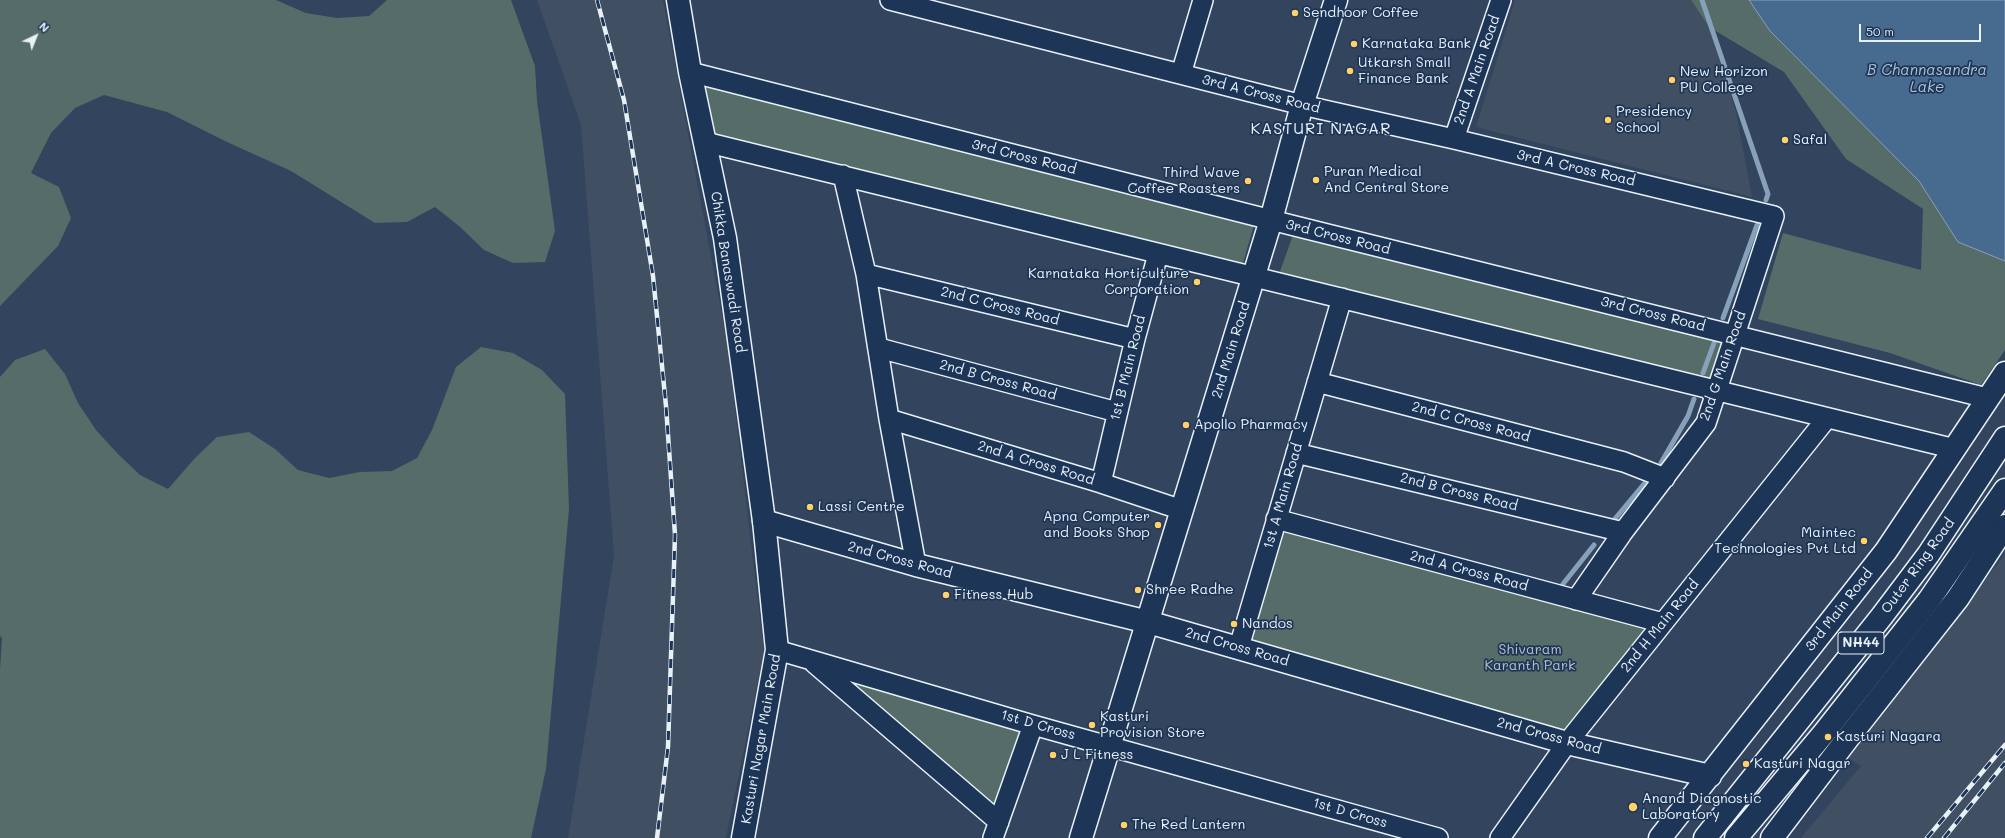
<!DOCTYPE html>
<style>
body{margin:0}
#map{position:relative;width:2005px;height:838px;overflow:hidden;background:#32445e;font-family:Mali,sans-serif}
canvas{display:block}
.north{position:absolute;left:16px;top:16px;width:40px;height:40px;-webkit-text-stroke:3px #1d3557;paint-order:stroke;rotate:43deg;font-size:11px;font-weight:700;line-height:16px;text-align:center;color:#e8f1f8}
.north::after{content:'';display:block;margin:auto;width:14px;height:18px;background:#e8f1f8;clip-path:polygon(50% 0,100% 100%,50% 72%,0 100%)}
.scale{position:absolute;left:1859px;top:24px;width:122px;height:18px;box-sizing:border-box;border:2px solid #e8f1f8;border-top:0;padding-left:5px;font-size:12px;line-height:14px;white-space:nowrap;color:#e8f1f8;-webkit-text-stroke:3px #1d3557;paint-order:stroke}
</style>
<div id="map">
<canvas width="2005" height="838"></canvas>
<div class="north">N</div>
<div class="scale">50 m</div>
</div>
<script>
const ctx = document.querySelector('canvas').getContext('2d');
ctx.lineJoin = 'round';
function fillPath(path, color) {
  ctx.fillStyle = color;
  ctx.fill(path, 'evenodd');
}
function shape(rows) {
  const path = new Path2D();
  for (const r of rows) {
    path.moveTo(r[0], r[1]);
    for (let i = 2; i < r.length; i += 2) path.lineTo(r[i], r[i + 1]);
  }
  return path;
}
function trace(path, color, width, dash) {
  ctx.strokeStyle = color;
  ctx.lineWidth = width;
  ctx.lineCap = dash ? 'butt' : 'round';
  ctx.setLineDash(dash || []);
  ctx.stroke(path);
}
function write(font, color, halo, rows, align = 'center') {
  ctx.font = font + ' Mali,sans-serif';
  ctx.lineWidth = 3.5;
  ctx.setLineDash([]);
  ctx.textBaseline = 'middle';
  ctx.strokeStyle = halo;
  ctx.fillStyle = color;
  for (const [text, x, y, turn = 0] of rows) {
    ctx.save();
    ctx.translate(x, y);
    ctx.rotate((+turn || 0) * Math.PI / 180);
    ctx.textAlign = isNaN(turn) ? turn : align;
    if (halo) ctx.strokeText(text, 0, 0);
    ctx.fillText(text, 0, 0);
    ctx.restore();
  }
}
fillPath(shape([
 [537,0,663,0,727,342,764,652,726,838,568,838,614,556,581,125],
 [1515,0,1691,0,1709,27,1736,112,1752,197,1476,127],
 [2005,554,2005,838,1801,838,1861,766,1848,758]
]), '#404f62');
fillPath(shape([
 [0,0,276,0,306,13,337,18,369,16,387,0,511,0,535,66,537,101,555,231,545,262,513,263,484,250,459,226,435,207,407,222,375,223,291,171,227,142,167,112,104,95,75,108,51,133,31,173,59,187,71,218,58,246,0,306],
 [1691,0,2005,0,2005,350,1981,385,1890,353,1758,319,1783,233,1921,270,1923,209,1846,159,1784,72,1709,27],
 [700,84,1254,225,1243,263,714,134],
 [1293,235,1726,339,1711,380,1278,277],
 [481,347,513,353,542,370,565,394,569,509,546,769,531,838,0,838,0,669,2,638,0,636,0,377,15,360,45,349,65,374,78,403,96,430,117,453,140,475,168,489,195,458,217,437,249,432,275,449,298,470,329,478,360,472,392,471,417,458,432,430,456,367],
 [1278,526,1647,627,1563,731,1248,640],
 [848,679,1021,730,995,809]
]), '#556c69');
const water = shape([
 [1749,0,2005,0,2005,261,1958,242,1919,181,1770,31,1749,0]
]);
fillPath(water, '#476b8e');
trace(water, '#87a1b8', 1);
trace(shape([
 [1702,0,1768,194,1766,200],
 [1723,318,1757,225],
 [1703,373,1714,343],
 [1661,463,1688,416,1694,399],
 [1614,520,1644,484],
 [1563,584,1594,545]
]), '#87a1b8', 5);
const minor = shape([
 [890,0,1302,105,1454,139,1774,216,1706,423,1623,532,1576,600],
 [690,72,1291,225,1987,398],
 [1181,74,1203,0],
 [1454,139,1501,0],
 [705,142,1955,449],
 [843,175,866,274,889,419,916,565],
 [866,274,1135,339],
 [879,348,1117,412],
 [1317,382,1624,462,1665,478],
 [889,419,1101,483,1182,510],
 [1296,453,1623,532],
 [1101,483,1135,339,1158,254],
 [1276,519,1663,623],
 [1239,647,1342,298],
 [777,650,1033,725,1438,838],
 [814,663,999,822],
 [993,838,1033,725],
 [1500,838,1567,743,1827,418]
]);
const tertiary = shape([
 [764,521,916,565,1148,622,1567,743,1710,776],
 [1660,838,1886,551,2005,373],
 [1772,838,1848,738,1958,598,2005,526]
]);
const secondary = shape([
 [678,0,690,72,725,238,764,521,777,650,743,838],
 [1081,838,1271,220,1302,105,1336,0]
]);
const trunk = shape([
 [1705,838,1882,616,1928,555,2005,438],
 [1736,838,1824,733,1929,600,2005,490]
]);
trace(minor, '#e8f1f8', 22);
trace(tertiary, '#e8f1f8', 25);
trace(secondary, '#e8f1f8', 25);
trace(trunk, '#e8f1f8', 25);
trace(minor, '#1d3557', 19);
trace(tertiary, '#1d3557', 22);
trace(secondary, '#1d3557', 22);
trace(trunk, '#1d3557', 22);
const rail = shape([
 [597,0,624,100,653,276,666,406,675,535,668,747,657,838],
 [1927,838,2005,745],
 [1944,838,2005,763]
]);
trace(rail, '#e8f1f8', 4.5);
trace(rail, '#1d3557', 3, [9]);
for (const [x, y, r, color] of [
 [1295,13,4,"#ffd166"],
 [1354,44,4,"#ffd166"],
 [1350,71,4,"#ffd166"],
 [1672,80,4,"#ffd166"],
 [1608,120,4,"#ffd166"],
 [1785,140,4,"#ffd166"],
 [1316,180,4,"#ffd166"],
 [1248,181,4,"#ffd166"],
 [1197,282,4,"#ffd166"],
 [1186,425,4,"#ffd166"],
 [810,507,4,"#ffd166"],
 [1158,525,4,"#ffd166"],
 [1864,541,4,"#ffd166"],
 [1138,590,4,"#ffd166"],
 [946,595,4,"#ffd166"],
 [1234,624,4,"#ffd166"],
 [1092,725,4,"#ffd166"],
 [1828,737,4,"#ffd166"],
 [1053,755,4,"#ffd166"],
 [1746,764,4,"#ffd166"],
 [1633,807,5,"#ffd166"],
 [1124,825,4,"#ffd166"]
]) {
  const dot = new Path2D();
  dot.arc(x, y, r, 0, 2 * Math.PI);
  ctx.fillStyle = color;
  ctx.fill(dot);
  trace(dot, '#1d3557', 1.5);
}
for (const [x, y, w] of [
 [1861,643,46]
]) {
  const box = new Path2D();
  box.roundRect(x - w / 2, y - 11, w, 22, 3);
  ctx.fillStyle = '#1d3557';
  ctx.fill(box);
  trace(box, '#e8f1f8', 1);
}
write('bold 13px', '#e8f1f8', null, [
 ["NH44",1861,643]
]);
write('14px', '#e8f1f8', '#1d3557', [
 ["Sendhoor Coffee",1303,13],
 ["Karnataka Bank",1362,44],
 ["Utkarsh Small",1358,63],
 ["Finance Bank",1358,79],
 ["New Horizon",1680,72],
 ["PU College",1680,88],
 ["Presidency",1616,112],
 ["School",1616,128],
 ["Safal",1793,140],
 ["Puran Medical",1324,172],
 ["And Central Store",1324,188],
 ["Third Wave",1240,173,"right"],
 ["Coffee Roasters",1240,189,"right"],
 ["Karnataka Horticulture",1189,274,"right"],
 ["Corporation",1189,290,"right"],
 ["Apollo Pharmacy",1194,425],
 ["Lassi Centre",818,507],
 ["Apna Computer",1150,517,"right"],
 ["and Books Shop",1150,533,"right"],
 ["Maintec",1856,533,"right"],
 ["Technologies Pvt Ltd",1856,549,"right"],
 ["Shree Radhe",1146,590],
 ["Fitness Hub",954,595],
 ["Nandos",1242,624],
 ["Kasturi",1100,717],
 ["Provision Store",1100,733],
 ["Kasturi Nagara",1836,737],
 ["J L Fitness",1061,755],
 ["Kasturi Nagar",1754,764],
 ["Anand Diagnostic",1642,799],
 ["Laboratory",1642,815],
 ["The Red Lantern",1132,825]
], 'left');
write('14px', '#e8f1f8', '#1d3557', [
 ["2nd A Main Road",1477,70,-71],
 ["3rd A Cross Road",1261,94,14],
 ["3rd Cross Road",1024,157,14],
 ["3rd A Cross Road",1576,168,13],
 ["3rd Cross Road",1338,237,14],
 ["Chikka Banaswadi Road",728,272,81],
 ["2nd C Cross Road",1000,306,14],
 ["3rd Cross Road",1653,314,14],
 ["2nd Main Road",1231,350,-73],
 ["2nd G Main Road",1723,366,-71],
 ["1st B Main Road",1128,368,-76],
 ["2nd B Cross Road",998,380,15],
 ["2nd C Cross Road",1471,422,15],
 ["2nd A Cross Road",1036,463,17],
 ["2nd B Cross Road",1459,492,14],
 ["1st A Main Road",1283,496,-74],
 ["2nd Cross Road",900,560,15],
 ["Outer Ring Road",1918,566,-54],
 ["2nd A Cross Road",1469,571,15],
 ["3rd Main Road",1839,610,-52],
 ["2nd H Main Road",1660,626,-51],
 ["2nd Cross Road",1237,647,16],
 ["1st D Cross",1038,725,16],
 ["2nd Cross Road",1549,736,15],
 ["Kasturi Nagar Main Road",761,739,-80],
 ["1st D Cross",1350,813,16]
]);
write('14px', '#b5c2c6', '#1d3557', [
 ["Shivaram",1530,650],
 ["Karanth Park",1530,666]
]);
write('italic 15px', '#b0c2d3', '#1d3557', [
 ["B Channasandra",1927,70],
 ["Lake",1927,87]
]);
ctx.letterSpacing = '1px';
write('16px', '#e8f1f8', '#1d3557', [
 ["KASTURI NAGAR",1321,129]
]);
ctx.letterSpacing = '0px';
</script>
